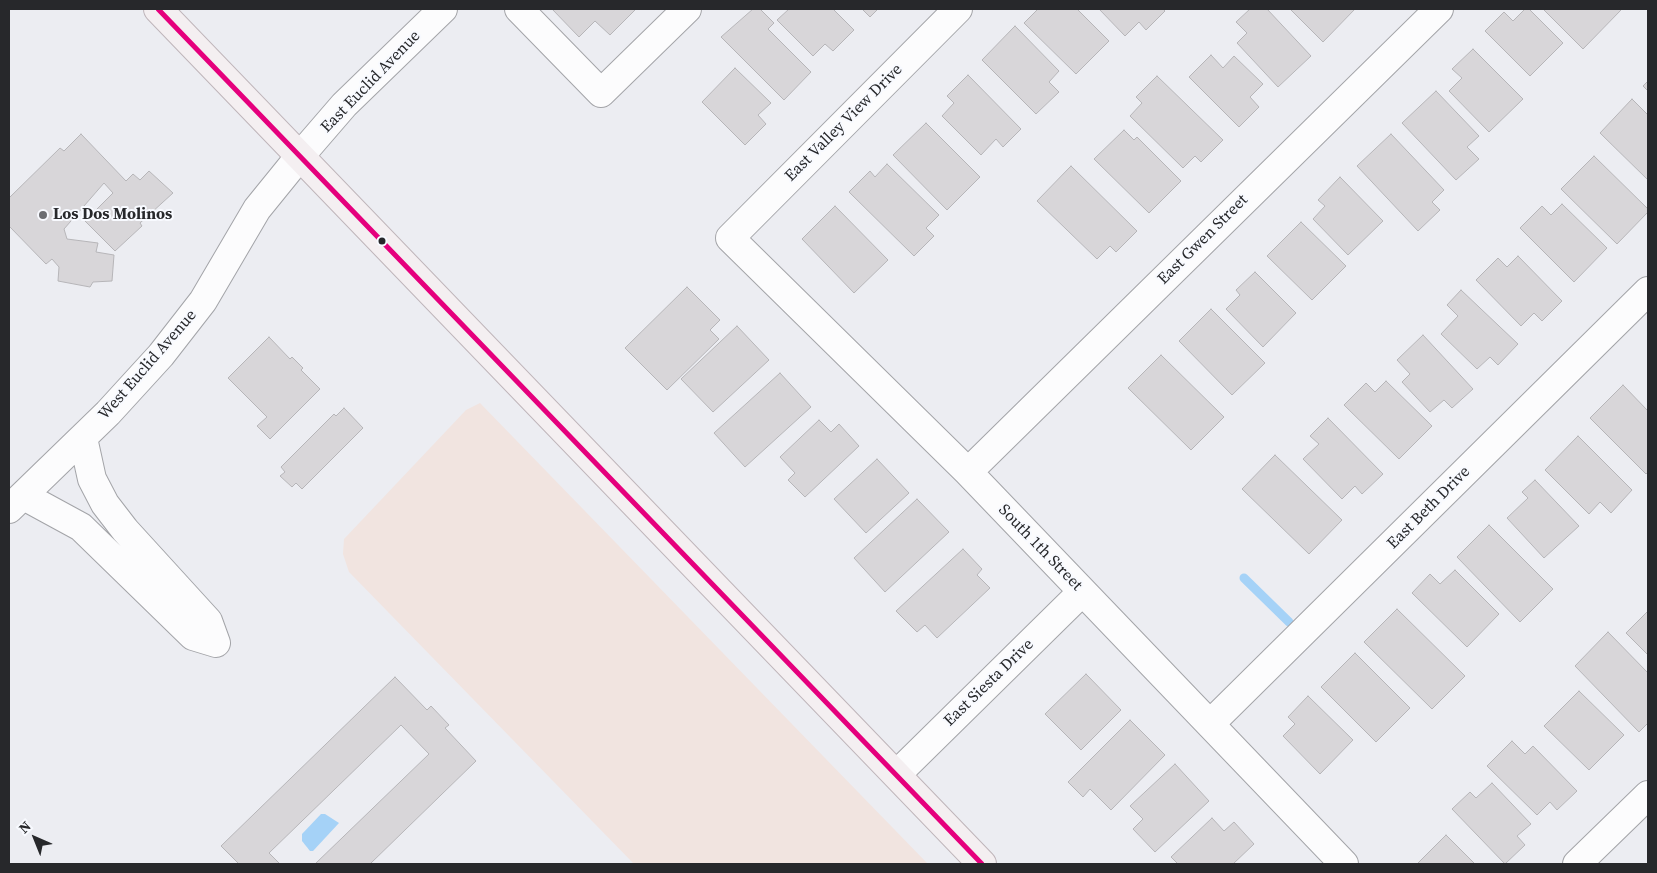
<!DOCTYPE html>
<style>
body{margin:0}
#map{position:relative;width:1657px;height:873px;overflow:hidden;background:#ecedf2;font-family:"Source Serif 4",serif}
canvas{display:block}
.frame{position:absolute;inset:0;border:10px solid #27282b;pointer-events:none}
.north{position:absolute;left:10px;top:813px;width:50px;height:50px;-webkit-text-stroke:4px #f8faff;paint-order:stroke;rotate:316deg;font-size:14px;font-weight:700;line-height:20px;text-align:center;color:#27282b}
.north::after{content:'';display:block;margin:auto;width:18px;height:22px;background:#27282b;clip-path:polygon(50% 0,100% 100%,50% 72%,0 100%)}
</style>
<div id="map">
<canvas width="1657" height="873"></canvas>
<div class="frame"></div>
<div class="north">N</div>
</div>
<script>
const ctx = document.querySelector('canvas').getContext('2d');
ctx.lineJoin = 'round';
function fillPath(path, color) {
  ctx.fillStyle = color;
  ctx.fill(path, 'evenodd');
}
function shape(rows) {
  const path = new Path2D();
  for (const r of rows) {
    path.moveTo(r[0], r[1]);
    for (let i = 2; i < r.length; i += 2) path.lineTo(r[i], r[i + 1]);
  }
  return path;
}
function trace(path, color, width, dash) {
  ctx.strokeStyle = color;
  ctx.lineWidth = width;
  ctx.lineCap = dash ? 'butt' : 'round';
  ctx.setLineDash(dash || []);
  ctx.stroke(path);
}
function write(font, color, halo, rows, align = 'center') {
  ctx.font = font + ' "Source Serif 4",serif';
  ctx.lineWidth = 4;
  ctx.setLineDash([]);
  ctx.textBaseline = 'middle';
  ctx.strokeStyle = halo;
  ctx.fillStyle = color;
  for (const [text, x, y, turn = 0] of rows) {
    ctx.save();
    ctx.translate(x, y);
    ctx.rotate((+turn || 0) * Math.PI / 180);
    ctx.textAlign = isNaN(turn) ? turn : align;
    if (halo) ctx.strokeText(text, 0, 0);
    ctx.fillText(text, 0, 0);
    ctx.restore();
  }
}
fillPath(shape([
 [480,403,928,864,634,864,349,572,343,554,344,539,466,410]
]), '#f1e4e0');
fillPath(shape([
 [321,814,325,814,339,823,313,851,310,851,302,841,302,834]
]), '#a5d2f7');
trace(shape([
 [1244,578,1289,622]
]), '#a5d2f7', 9);
const building = shape([
 [552,9,636,9,610,35,595,21,579,37,552,9],
 [753,9,760,9,774,23,768,29,811,72,784,100,721,37,753,9],
 [789,9,833,9,854,30,833,51,825,44,813,56,777,20,789,9],
 [862,9,878,9,870,17,862,9],
 [1038,9,1077,9,1109,41,1076,74,1024,23,1038,9],
 [1099,9,1163,9,1165,11,1146,30,1139,22,1125,36,1099,9],
 [1250,9,1267,9,1311,56,1278,87,1237,43,1247,33,1236,22,1250,9],
 [1290,9,1355,9,1323,42,1290,9],
 [1525,9,1529,9,1563,43,1530,76,1485,31,1504,12,1513,21,1525,9],
 [1543,9,1620,9,1621,10,1583,49,1543,9],
 [1015,26,1059,71,1049,82,1059,92,1036,114,982,60,1015,26],
 [1473,49,1523,99,1489,132,1449,91,1462,78,1452,69,1473,49],
 [1211,55,1223,68,1234,56,1263,84,1250,97,1259,107,1239,127,1189,77,1211,55],
 [735,68,771,103,758,115,766,124,745,145,702,102,735,68],
 [968,75,1021,129,1003,147,996,139,981,155,942,116,954,103,947,96,968,75],
 [1157,76,1223,140,1201,162,1195,156,1183,168,1130,116,1142,103,1136,97,1157,76],
 [1648,81,1648,91,1643,86,1648,81],
 [1436,91,1479,136,1467,147,1479,159,1456,180,1402,123,1436,91],
 [1632,99,1648,115,1648,180,1600,133,1632,99],
 [926,123,980,177,947,210,893,155,926,123],
 [1124,130,1134,140,1137,137,1181,181,1149,213,1094,159,1124,130],
 [81,134,126,181,133,174,140,180,149,171,173,193,140,223,142,226,115,251,85,221,113,193,104,183,64,229,67,239,98,243,96,252,114,255,112,281,93,282,90,287,58,281,59,267,52,259,46,264,9,226,9,198,60,148,64,151,81,134],
 [1391,134,1444,190,1432,202,1440,210,1418,231,1357,166,1391,134],
 [1594,156,1648,209,1648,212,1617,244,1561,189,1594,156],
 [887,164,939,215,926,228,934,236,914,256,849,192,870,171,875,177,887,164],
 [1071,166,1137,231,1116,252,1110,246,1097,259,1037,201,1071,166],
 [1340,177,1383,221,1348,255,1313,219,1325,206,1318,200,1340,177],
 [1562,204,1607,248,1574,282,1520,228,1542,206,1551,215,1562,204],
 [835,206,888,260,854,293,802,239,835,206],
 [1301,222,1346,266,1312,300,1267,256,1301,222],
 [1518,256,1562,301,1542,321,1534,313,1521,326,1476,280,1498,258,1507,267,1518,256],
 [1255,272,1296,313,1263,347,1226,309,1240,295,1236,290,1255,272],
 [687,287,720,320,710,330,719,339,667,390,625,348,687,287],
 [1461,290,1518,344,1498,365,1490,357,1477,369,1441,334,1458,316,1447,305,1461,290],
 [1211,309,1265,363,1232,395,1179,341,1211,309],
 [737,326,769,360,713,412,681,379,737,326],
 [1423,335,1473,389,1452,408,1444,400,1430,412,1402,382,1410,374,1397,360,1423,335],
 [269,337,290,359,292,357,303,368,301,370,320,389,270,439,257,426,267,417,228,378,269,337],
 [1161,355,1224,417,1191,450,1128,388,1161,355],
 [780,373,811,407,745,467,714,433,780,373],
 [1386,381,1432,426,1399,459,1344,405,1366,383,1375,392,1386,381],
 [1623,385,1648,411,1648,472,1646,474,1590,418,1623,385],
 [344,408,363,428,302,489,296,483,292,487,280,476,285,472,281,467,334,414,336,416,344,408],
 [1328,418,1383,474,1362,494,1355,486,1342,499,1303,459,1319,444,1310,436,1328,418],
 [819,420,831,432,839,424,859,446,805,497,788,480,795,473,780,457,819,420],
 [1578,436,1632,490,1611,513,1600,502,1589,514,1545,470,1578,436],
 [1275,455,1342,520,1309,554,1242,489,1275,455],
 [877,459,909,493,866,533,834,499,877,459],
 [1535,480,1579,526,1544,558,1507,518,1528,498,1522,492,1535,480],
 [917,499,949,532,885,592,854,558,917,499],
 [1489,525,1553,589,1520,622,1457,557,1489,525],
 [963,549,982,569,977,575,990,588,937,638,925,625,917,632,896,611,963,549],
 [1455,570,1499,614,1467,647,1412,593,1430,574,1440,584,1455,570],
 [1397,609,1465,676,1432,709,1364,642,1397,609],
 [1648,611,1648,655,1626,633,1648,611],
 [1608,632,1648,673,1648,723,1639,732,1575,666,1608,632],
 [1355,653,1410,708,1376,742,1321,687,1355,653],
 [1086,674,1121,710,1081,750,1045,714,1086,674],
 [395,677,427,710,431,706,449,725,445,728,476,761,370,864,315,864,429,754,401,725,269,853,280,864,239,864,221,846,395,677],
 [1579,691,1624,735,1589,770,1544,726,1579,691],
 [1308,696,1353,740,1320,774,1283,736,1295,724,1288,717,1308,696],
 [1130,720,1165,755,1111,810,1090,789,1083,797,1068,782,1130,720],
 [1512,741,1525,754,1533,746,1577,791,1557,810,1550,802,1537,815,1487,766,1512,741],
 [1175,764,1209,801,1155,852,1133,829,1143,819,1130,806,1175,764],
 [1492,783,1531,824,1517,836,1525,845,1505,864,1452,809,1470,792,1476,798,1492,783],
 [1212,818,1224,831,1234,822,1254,844,1233,864,1178,864,1171,857,1212,818],
 [1446,835,1475,864,1417,864,1446,835]
]);
fillPath(building, '#d8d6d9');
trace(building, '#b6b5b8', 1);
const minor = shape([
 [519,9,601,93,687,9],
 [958,9,730,238,968,472,1344,864],
 [968,472,1439,9],
 [24,496,81,527,193,636,216,643,208,621,125,530,105,504,92,479,83,438],
 [9,509,108,413,161,355,203,301,257,209,300,156,344,105,443,9],
 [1210,724,1648,291],
 [897,774,1082,592],
 [1577,864,1648,795]
]);
const major = shape([
 [158,9,982,864]
]);
trace(minor, '#a3a4a8', 30);
trace(major, '#bfb5ba', 30);
trace(minor, '#fcfcfd', 28);
trace(major, '#f4eff1', 28);
trace(shape([
 [158,9,982,864]
]), '#e5007d', 5);
for (const [x, y, r, color] of [
 [43,215,5,"#6c6d71"],
 [382,241,4.5,"#27282b"]
]) {
  const dot = new Path2D();
  dot.arc(x, y, r, 0, 2 * Math.PI);
  ctx.fillStyle = color;
  ctx.fill(dot);
  trace(dot, '#f8faff', 2);
}
write('16px', '#27282b', '#f8faff', [
 ["East Euclid Avenue",371,82,-46],
 ["East Valley View Drive",844,123,-45],
 ["East Gwen Street",1203,240,-45],
 ["West Euclid Avenue",148,365,-49],
 ["East Beth Drive",1429,508,-45],
 ["South 1th Street",1040,548,46],
 ["East Siesta Drive",989,683,-44]
]);
write('bold 16px', '#27282b', '#f8faff', [
 ["Los Dos Molinos",53,215]
], 'left');
</script>
